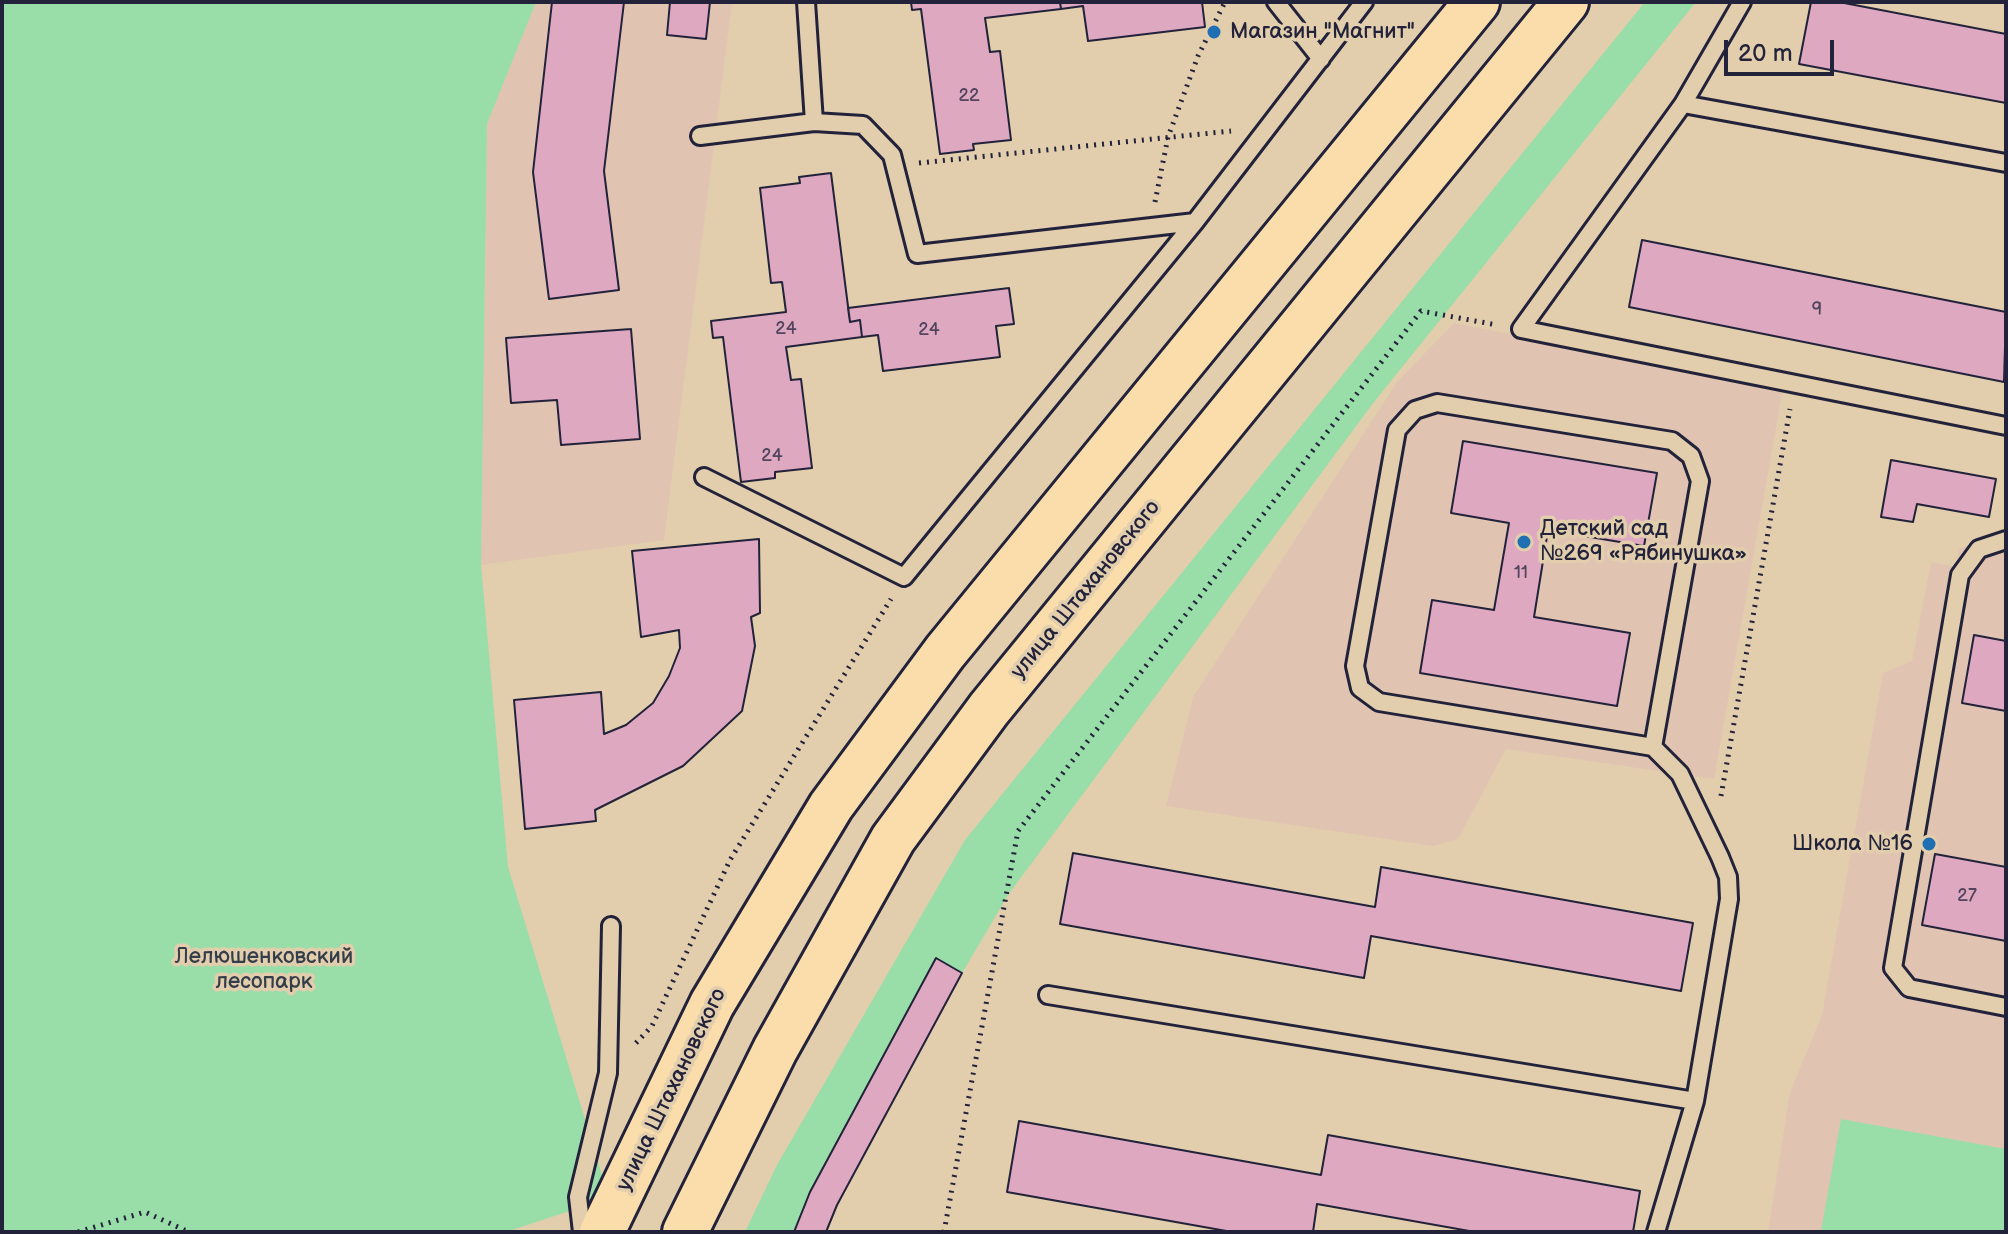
<!DOCTYPE html>
<meta charset="utf-8">
<style>
body{margin:0}
#map{position:relative;width:2008px;height:1234px;overflow:hidden;background:#e2ceac;font-family:"Balsamiq Sans",sans-serif}
canvas{display:block}
.frame{position:absolute;inset:0;border:4px solid #22223b;pointer-events:none}
.scale{position:absolute;left:1724px;top:40px;width:110px;height:36px;box-sizing:border-box;border:4px solid #22223b;border-top:0;padding-left:10px;font-size:24px;line-height:28px;white-space:nowrap;color:#22223b;-webkit-text-stroke:6px #e2ceac;paint-order:stroke}
</style>
<div id="map">
<canvas width="2008" height="1234"></canvas>
<div class="frame"></div>
<div class="scale">20 m</div>
</div>
<script>
const ctx = document.querySelector('canvas').getContext('2d');
ctx.lineJoin = 'round';
function fillPath(path, color) {
  ctx.fillStyle = color;
  ctx.fill(path, 'evenodd');
}
function shape(rows) {
  const path = new Path2D();
  for (const r of rows) {
    path.moveTo(r[0], r[1]);
    for (let i = 2; i < r.length; i += 2) path.lineTo(r[i], r[i + 1]);
  }
  return path;
}
function trace(path, color, width, dash) {
  ctx.strokeStyle = color;
  ctx.lineWidth = width;
  ctx.lineCap = dash ? 'butt' : 'round';
  ctx.setLineDash(dash || []);
  ctx.stroke(path);
}
function write(font, color, halo, rows, align = 'center') {
  ctx.font = font + ' "Balsamiq Sans",sans-serif';
  ctx.lineWidth = 7;
  ctx.setLineDash([]);
  ctx.textBaseline = 'middle';
  ctx.strokeStyle = halo;
  ctx.fillStyle = color;
  for (const [text, x, y, turn = 0] of rows) {
    ctx.save();
    ctx.translate(x, y);
    ctx.rotate((+turn || 0) * Math.PI / 180);
    ctx.textAlign = isNaN(turn) ? turn : align;
    if (halo) ctx.strokeText(text, 0, 0);
    ctx.fillText(text, 0, 0);
    ctx.restore();
  }
}
fillPath(shape([
 [536,2,732,2,664,540,481,565,487,124],
 [1454,323,1783,388,1714,779,1506,749,1458,839,1433,846,1166,806,1193,697,1397,382],
 [2006,532,2006,1232,1768,1232,1790,1092,1822,1015,1883,673,1912,661,1931,562,1956,567,1959,549]
]), '#e1c3b2');
fillPath(shape([
 [2,2,536,2,487,124,481,565,508,867,609,1198,506,1232,2,1232],
 [1645,2,1696,2,1374,402,1008,895,810,1232,745,1232,777,1165,965,840],
 [1841,1119,2006,1149,2006,1232,1821,1231]
]), '#99dda8');
const building = shape([
 [552,2,624,2,604,171,619,290,549,299,533,172,552,2],
 [670,2,710,2,706,39,667,35,670,2],
 [911,2,1060,2,1061,9,985,18,990,52,1000,51,1011,140,973,144,974,150,940,154,921,9,912,10,911,2],
 [1060,2,1202,2,1205,27,1088,41,1083,6,1061,9,1060,2],
 [1811,2,1839,2,2006,34,2006,103,1799,64,1811,2],
 [831,173,850,322,860,320,862,337,786,347,791,380,801,379,812,468,775,472,775,478,741,482,723,337,713,338,711,321,786,312,782,282,771,283,760,188,800,183,799,177,831,173],
 [1642,240,2006,312,2004,382,1629,307,1642,240],
 [1009,288,1014,324,996,326,1000,357,883,371,878,335,862,337,860,320,850,322,848,308,1009,288],
 [631,329,640,439,561,445,557,400,511,403,506,338,631,329],
 [1463,441,1657,473,1644,546,1548,530,1534,617,1630,633,1617,706,1420,673,1432,600,1494,610,1509,523,1451,513,1463,441],
 [1891,460,1996,479,1989,517,1917,504,1913,522,1881,517,1891,460],
 [759,539,760,613,751,617,755,646,742,711,683,766,595,810,596,821,525,829,514,700,601,692,604,734,626,725,653,703,669,676,680,648,679,630,641,637,632,551,759,539],
 [1974,635,2006,641,2006,711,1962,703,1974,635],
 [1073,853,1375,907,1381,867,1693,923,1681,991,1371,936,1364,978,1060,924,1073,853],
 [1935,854,2006,867,2006,941,1922,925,1935,854],
 [936,958,962,973,837,1205,826,1232,794,1232,810,1192,936,958],
 [1019,1121,1321,1175,1328,1135,1640,1191,1633,1232,1475,1232,1317,1204,1313,1232,1232,1232,1007,1192,1019,1121]
]);
fillPath(building, '#dea8c1');
trace(building, '#22223b', 2);
const service = shape([
 [806,2,814,122,863,125,892,155,917,254,1195,222],
 [1276,2,1321,59],
 [1742,2,1683,104,1521,329,2006,426],
 [1683,104,2006,163],
 [700,136,814,122],
 [704,477,904,577,1195,222,1364,2],
 [2006,540,1979,549,1960,575,1893,968,1909,988,2006,1007],
 [1653,747,1700,481,1691,456,1672,441,1437,403,1415,410,1397,430,1355,666,1360,688,1379,702,1653,747,1680,774,1720,857,1728,877,1729,899,1695,1101,1656,1232],
 [1048,995,1695,1101],
 [582,1232,578,1197,608,1073,611,926]
]);
const primary = shape([
 [602,1232,712,1004,831,806,945,652,1477,2],
 [685,1232,775,1050,893,839,989,709,1566,2]
]);
trace(service, '#22223b', 22);
trace(primary, '#22223b', 50);
trace(shape([
 [919,163,1231,131],
 [1155,202,1168,137,1198,56,1225,2],
 [1721,796,1790,409],
 [636,1043,652,1026,730,860,891,599],
 [78,1232,145,1212,189,1232],
 [944,1232,1018,831,1421,311,1497,325]
]), '#22223b', 5, [2, 6]);
trace(service, '#e2ceac', 16);
trace(primary, '#faddab', 44);
for (const [x, y, r, color] of [
 [1214,32,8,"#1f6fb2"],
 [1524,542,8,"#1f6fb2"],
 [1929,844,8,"#1f6fb2"]
]) {
  const dot = new Path2D();
  dot.arc(x, y, r, 0, 2 * Math.PI);
  ctx.fillStyle = color;
  ctx.fill(dot);
  trace(dot, '#e2ceac', 3);
}
write('18px', '#51445c', null, [
 ["22",969,96],
 ["9",1817,310],
 ["24",786,329],
 ["24",929,330],
 ["24",772,456],
 ["11",1521,573],
 ["27",1967,896]
]);
write('22px', '#22223b', '#e2ceac', [
 ["Магазин \"Магнит\"",1230,32],
 ["Детский сад",1540,529],
 ["№269 «Рябинушка»",1540,554],
 ["Школа №16",1913,844,"right"]
], 'left');
write('22px', '#22223b', '#e2ceac', [
 ["улица Штахановского",1086,590,-51],
 ["улица Штахановского",672,1090,-64]
]);
write('22px', '#343e4b', '#e2ceac', [
 ["Лелюшенковский",264,957],
 ["лесопарк",264,982]
]);
</script>
